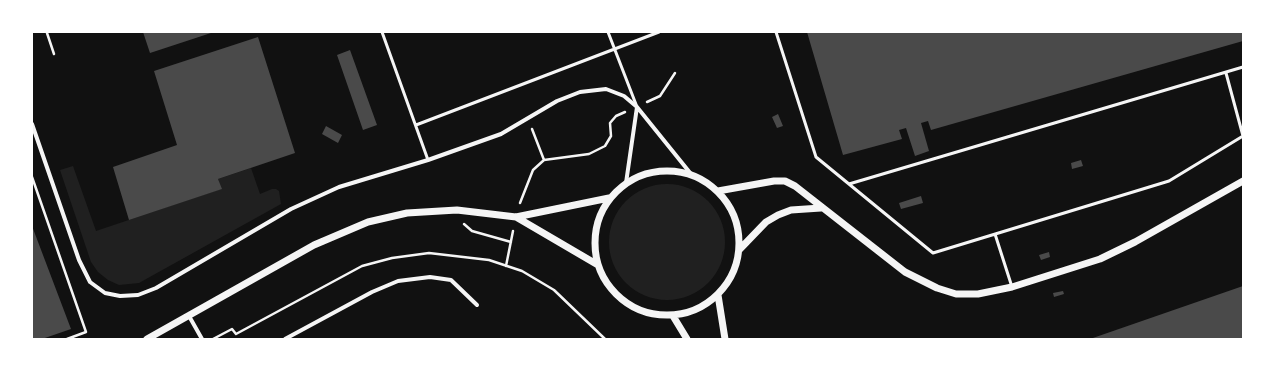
<!DOCTYPE html>
<style>
body{margin:0}
#map{position:relative;width:1275px;height:371px;overflow:hidden;background:#111;font-family:"PT Sans",sans-serif}
canvas{display:block}
.frame{position:absolute;inset:0;border:33px solid #fff;pointer-events:none}
</style>
<div id="map">
<canvas width="1275" height="371"></canvas>
<div class="frame"></div>
</div>
<script>
const ctx = document.querySelector('canvas').getContext('2d');
ctx.lineJoin = 'round';
function fillPath(path, color) {
  ctx.fillStyle = color;
  ctx.fill(path, 'evenodd');
}
function shape(rows) {
  const path = new Path2D();
  for (const r of rows) {
    if (r.length === 3) {
      path.moveTo(r[0] + r[2], r[1]);
      path.arc(r[0], r[1], r[2], 0, 2 * Math.PI);
      continue;
    }
    path.moveTo(r[0], r[1]);
    for (let i = 2; i < r.length; i += 2) path.lineTo(r[i], r[i + 1]);
  }
  return path;
}
function trace(path, color, width, dash) {
  ctx.strokeStyle = color;
  ctx.lineWidth = width;
  ctx.lineCap = dash ? 'butt' : 'round';
  ctx.setLineDash(dash || []);
  ctx.stroke(path);
}
fillPath(shape([
 [73,166,96,231,221,189,218,179,251,168,260,194,272,189,276,189,279,191,281,204,139,283,119,285,108,280,98,272,91,262,60,170],
 [667,242,58]
]), '#202020');
fillPath(shape([
 [143,32,214,32,150,53],
 [807,32,1243,32,1243,41,931,130,928,121,921,123,929,151,915,156,906,128,899,130,902,139,843,155],
 [258,37,295,153,218,179,222,189,129,220,113,167,177,145,154,71],
 [350,50,377,125,363,130,337,55],
 [778,114,783,126,777,128,772,117],
 [326,126,342,135,338,143,322,134],
 [1081,160,1083,166,1072,169,1071,163],
 [921,196,923,203,901,209,899,203],
 [32,226,71,329,42,339,32,339],
 [1049,252,1050,257,1041,260,1039,255],
 [1243,286,1243,339,1090,339],
 [1063,291,1064,294,1054,297,1053,293]
]), '#4a4a4a');
trace(shape([
 [47,33,54,54],
 [647,102,660,96,675,73],
 [532,129,544,160],
 [32,177,86,332,67,339],
 [520,203,533,170,544,160,589,154,605,146,611,136,610,123,616,116,625,112],
 [464,224,472,231,511,242],
 [506,266,513,231],
 [213,339,232,329,236,334,362,266,392,258,429,253,489,260,522,271,554,290,605,339]
]), '#f5f5f5', 2.5);
trace(shape([
 [382,32,428,160],
 [608,32,637,107],
 [776,32,816,157,933,253,1169,181,1243,136,1226,73],
 [416,125,659,32],
 [849,184,1243,67],
 [995,234,1012,287]
]), '#f5f5f5', 3);
trace(shape([
 [32,124,79,260,90,282,105,293,120,296,138,295,156,288,291,209,339,187,428,160,501,134,557,101,580,92,606,89,624,96,637,107,691,174],
 [626,183,637,107],
 [189,316,202,339],
 [285,339,372,292,398,281,430,277,451,280,477,305]
]), '#f5f5f5', 4);
trace(shape([
 [667,243,72],
 [718,191,774,181,785,181,795,186,905,272,937,288,956,294,978,294,1012,287,1100,259,1135,242,1243,181],
 [516,217,598,265],
 [739,250,766,222,778,215,791,210,821,208],
 [718,295,725,339],
 [673,316,687,339],
 [147,339,314,245,368,222,407,213,457,210,516,217,609,198]
]), '#f5f5f5', 7);
</script>
